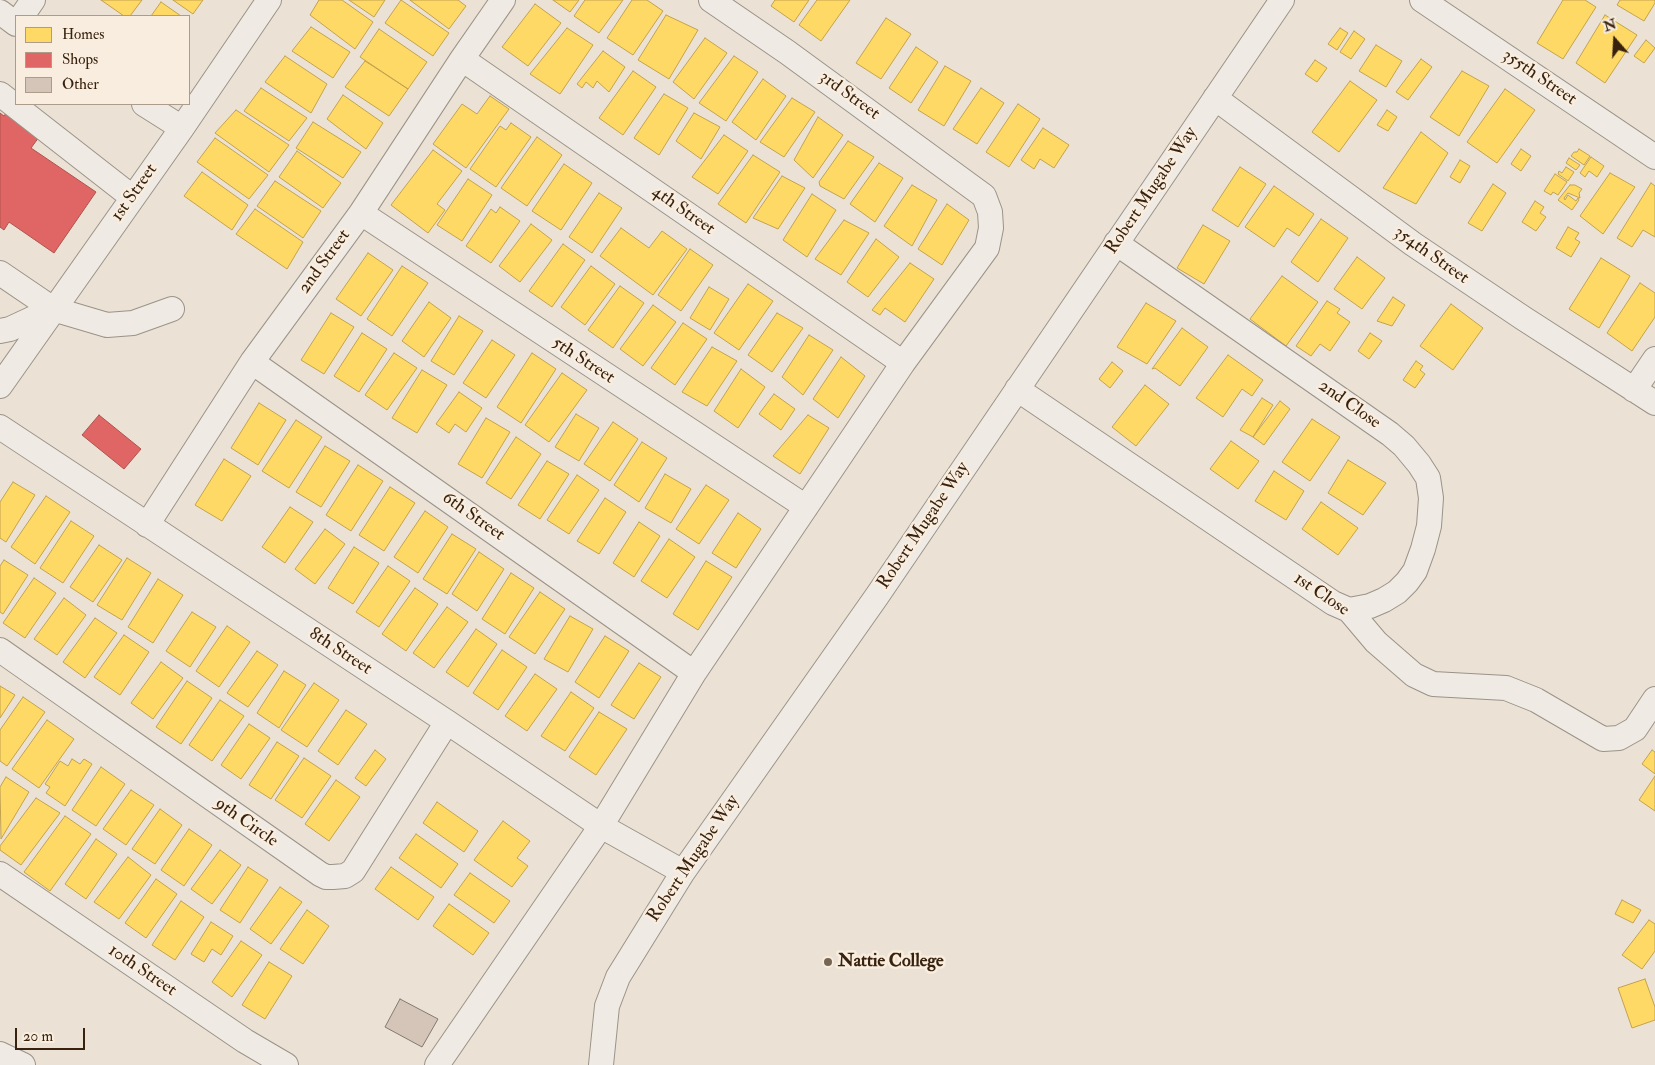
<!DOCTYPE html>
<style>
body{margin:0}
#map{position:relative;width:1655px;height:1065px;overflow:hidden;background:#ebe2d5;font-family:"IM FELL Double Pica",serif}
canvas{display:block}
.legend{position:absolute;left:15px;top:15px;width:175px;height:90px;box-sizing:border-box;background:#f8edde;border:1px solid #ab9c8b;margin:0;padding:6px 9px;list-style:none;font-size:15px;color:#38220e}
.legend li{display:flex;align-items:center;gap:10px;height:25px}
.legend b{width:25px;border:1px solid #ab9c8b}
.north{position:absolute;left:1590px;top:15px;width:50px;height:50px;-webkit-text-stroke:4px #f8edde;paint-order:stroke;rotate:341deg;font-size:14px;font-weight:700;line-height:20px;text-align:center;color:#38220e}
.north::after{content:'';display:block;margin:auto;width:18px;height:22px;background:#38220e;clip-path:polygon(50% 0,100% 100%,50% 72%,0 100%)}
.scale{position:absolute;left:15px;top:1028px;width:70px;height:22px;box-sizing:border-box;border:2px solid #38220e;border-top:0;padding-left:6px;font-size:15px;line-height:18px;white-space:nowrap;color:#38220e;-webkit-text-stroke:4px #f8edde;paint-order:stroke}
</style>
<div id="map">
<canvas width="1655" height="1065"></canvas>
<ul class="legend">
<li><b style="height:14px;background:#ffd966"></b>Homes</li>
<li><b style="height:14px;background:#e06666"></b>Shops</li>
<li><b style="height:14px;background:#d4c5b8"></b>Other</li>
</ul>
<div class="north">N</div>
<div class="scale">20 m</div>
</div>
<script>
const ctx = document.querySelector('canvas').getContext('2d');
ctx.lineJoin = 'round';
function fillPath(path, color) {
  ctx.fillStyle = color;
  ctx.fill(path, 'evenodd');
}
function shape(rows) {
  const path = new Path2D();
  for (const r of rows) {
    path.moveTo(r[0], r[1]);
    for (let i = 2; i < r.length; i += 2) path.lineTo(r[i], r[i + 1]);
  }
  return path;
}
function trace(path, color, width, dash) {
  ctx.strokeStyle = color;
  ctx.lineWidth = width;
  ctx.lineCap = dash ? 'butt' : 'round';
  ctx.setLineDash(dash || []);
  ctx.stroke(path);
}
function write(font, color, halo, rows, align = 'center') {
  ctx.font = font + ' "IM FELL Double Pica",serif';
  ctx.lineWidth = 5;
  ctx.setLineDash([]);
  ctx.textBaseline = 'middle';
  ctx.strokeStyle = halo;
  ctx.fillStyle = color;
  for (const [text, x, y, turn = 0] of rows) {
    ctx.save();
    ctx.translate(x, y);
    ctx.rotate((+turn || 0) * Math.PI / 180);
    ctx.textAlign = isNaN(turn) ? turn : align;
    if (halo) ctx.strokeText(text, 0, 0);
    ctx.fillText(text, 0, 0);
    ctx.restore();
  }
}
const homes = shape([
 [101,0,142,0,130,16,124,16,101,0],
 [173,0,203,0,193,14,173,0],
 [319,0,342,0,373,22,355,49,310,15,319,0],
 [349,0,385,0,374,17,349,0],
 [401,0,449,33,433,56,385,23,401,0],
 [410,0,458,0,466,6,449,29,410,0],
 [553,0,579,0,570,12,553,0],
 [585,0,623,0,599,33,574,16,585,0],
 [632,0,647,0,663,11,633,55,607,38,632,0],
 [775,0,809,0,794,22,771,6,775,0],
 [817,0,850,0,821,41,799,25,817,0],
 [1563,0,1585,0,1596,7,1563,59,1537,43,1563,0],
 [1620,0,1655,0,1655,3,1644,21,1617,5,1620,0],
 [161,2,181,16,151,16,161,2],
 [535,4,561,23,528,66,502,47,535,4],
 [666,15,698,30,669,79,638,60,666,15],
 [1605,15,1637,35,1605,83,1576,63,1605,15],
 [886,18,911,34,881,79,856,63,886,18],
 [311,27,350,52,333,78,292,51,311,27],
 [567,28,593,45,560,94,530,74,567,28],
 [1340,28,1348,33,1337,50,1328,44,1340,28],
 [379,29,427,62,408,89,360,57,379,29],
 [1354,31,1365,39,1351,59,1340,52,1354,31],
 [705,38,727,53,694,99,673,82,705,38],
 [1646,40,1655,48,1644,63,1634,56,1646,40],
 [1376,45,1402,61,1386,87,1359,71,1376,45],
 [916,47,938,62,911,103,889,88,916,47],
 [603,51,625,67,609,92,597,81,593,88,586,82,582,88,577,84,603,51],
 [285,56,327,84,311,113,265,82,285,56],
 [734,56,758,72,726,121,699,103,734,56],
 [1421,59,1432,67,1408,100,1396,92,1421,59],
 [1315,60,1327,68,1317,82,1305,74,1315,60],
 [365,61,408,89,389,116,345,87,365,61],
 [945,66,971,81,944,126,918,110,945,66],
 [633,71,656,87,623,135,599,118,633,71],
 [1462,71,1489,86,1459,136,1430,117,1462,71],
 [763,79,786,96,756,140,732,122,763,79],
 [1350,81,1377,100,1339,152,1312,132,1350,81],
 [261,88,307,118,289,141,244,111,261,88],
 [981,88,1004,103,977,144,953,129,981,88],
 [1505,89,1535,110,1497,163,1467,142,1505,89],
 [664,94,688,108,659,155,634,138,664,94],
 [343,95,383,123,366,149,327,119,343,95],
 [490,96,509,109,466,168,433,144,462,104,477,114,490,96],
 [792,98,815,112,784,157,760,142,792,98],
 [1018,104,1040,119,1009,167,986,152,1018,104],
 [236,110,289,145,269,172,215,133,236,110],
 [1387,110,1397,117,1388,131,1377,125,1387,110],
 [694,113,720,127,701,159,676,141,694,113],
 [818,117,843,135,813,178,794,160,818,117],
 [313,122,361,152,343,178,296,148,313,122],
 [511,123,531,137,496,187,470,169,500,126,506,130,511,123],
 [1043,128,1069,145,1054,168,1040,159,1034,169,1021,160,1043,128],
 [1421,132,1448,153,1416,204,1383,188,1421,132],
 [724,135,748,151,718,194,692,177,724,135],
 [537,137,562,155,527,206,501,188,537,137],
 [215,138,268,175,249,199,197,162,215,138],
 [848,141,874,157,844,199,820,186,819,182,848,141],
 [1521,149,1531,156,1521,171,1511,164,1521,149],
 [1579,149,1590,156,1584,165,1571,156,1574,152,1577,152,1579,149],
 [433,150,462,171,437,204,445,210,428,233,391,205,433,150],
 [297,151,341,183,323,208,279,177,297,151],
 [753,155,780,172,746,223,718,204,753,155],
 [1591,157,1604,166,1597,177,1589,171,1585,177,1580,173,1591,157],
 [1569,158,1580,165,1576,170,1566,163,1569,158],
 [1460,160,1470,166,1460,183,1450,177,1460,160],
 [879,163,903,178,875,222,850,204,879,163],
 [564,164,592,183,561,230,532,211,564,164],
 [1240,167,1266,184,1238,227,1212,210,1240,167],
 [1566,167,1574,172,1568,181,1558,174,1559,171,1562,173,1566,167],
 [202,172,248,205,232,230,184,196,202,172],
 [1610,173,1635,187,1603,234,1580,216,1610,173],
 [1555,174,1567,182,1558,195,1553,192,1551,195,1544,191,1555,174],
 [782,176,805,188,778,229,753,218,782,176],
 [468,179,492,195,462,241,437,225,468,179],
 [275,181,321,211,303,238,257,206,275,181],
 [1651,183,1655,186,1655,237,1643,230,1632,247,1617,238,1651,183],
 [1493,184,1506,193,1482,231,1468,223,1493,184],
 [912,185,937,200,912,246,884,226,912,185],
 [1570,185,1575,185,1582,189,1579,193,1580,198,1568,193,1564,198,1565,200,1568,195,1576,201,1578,198,1579,200,1572,210,1558,200,1570,185],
 [1274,186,1314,214,1299,236,1287,228,1274,247,1245,227,1274,186],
 [599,193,622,208,592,253,569,237,599,193],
 [812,194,836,210,807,257,783,240,812,194],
 [1535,201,1544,207,1540,213,1546,217,1536,231,1522,222,1535,201],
 [947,204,969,220,942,265,918,249,947,204],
 [500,207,520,221,491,263,466,246,491,209,496,213,500,207],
 [255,209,303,242,287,269,236,234,255,209],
 [1321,219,1348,238,1318,282,1291,262,1321,219],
 [844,220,869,233,841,275,815,259,844,220],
 [531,224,552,240,520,282,499,266,531,224],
 [1203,225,1230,241,1204,284,1177,268,1203,225],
 [1568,227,1579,233,1575,239,1580,242,1571,257,1556,248,1568,227],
 [621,228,649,248,662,231,687,249,653,295,600,256,621,228],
 [876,239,899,257,868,297,847,282,876,239],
 [563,244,585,260,552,307,529,291,563,244],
 [690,249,713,265,681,311,658,295,690,249],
 [368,253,393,270,361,316,336,299,368,253],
 [1357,257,1385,278,1362,309,1334,289,1357,257],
 [1601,258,1630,276,1599,328,1569,309,1601,258],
 [910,263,934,279,905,322,885,308,880,315,872,310,910,263],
 [402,266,428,283,392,336,367,319,402,266],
 [591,266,615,284,585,325,561,307,591,266],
 [1282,276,1318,302,1286,346,1250,319,1282,276],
 [1640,283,1655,293,1655,317,1632,351,1607,333,1640,283],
 [748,284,773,301,739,350,714,333,748,284],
 [620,286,644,303,613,348,588,330,620,286],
 [709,287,729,299,710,330,690,318,709,287],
 [1393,297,1405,305,1392,326,1377,321,1393,297],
 [1327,301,1340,309,1337,313,1350,322,1330,351,1320,344,1311,356,1296,346,1327,301],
 [429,302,451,318,424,357,402,341,429,302],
 [1146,303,1176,321,1147,364,1117,347,1146,303],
 [1451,304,1483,328,1453,370,1420,346,1451,304],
 [653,305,676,322,643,366,620,349,653,305],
 [331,313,354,327,324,374,301,360,331,313],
 [777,313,803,328,772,372,748,355,777,313],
 [459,316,483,331,454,375,431,361,459,316],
 [683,323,707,339,675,385,651,368,683,323],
 [1182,328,1208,347,1180,386,1155,368,1152,369,1182,328],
 [362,333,387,349,359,392,334,376,362,333],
 [1370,333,1382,341,1369,359,1358,351,1370,333],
 [809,335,833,350,803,395,782,377,809,335],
 [492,340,515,355,486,398,463,383,492,340],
 [712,347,737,361,707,406,682,392,712,347],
 [394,353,417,368,387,410,365,395,394,353],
 [532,353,556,369,521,423,497,407,532,353],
 [1228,355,1263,380,1252,396,1242,389,1223,417,1196,398,1228,355],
 [841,357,865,376,838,418,813,399,841,357],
 [1416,361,1423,366,1420,370,1425,374,1415,388,1403,380,1416,361],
 [1112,362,1123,371,1110,388,1099,379,1112,362],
 [741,369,765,387,738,428,714,411,741,369],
 [422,370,447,385,417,433,392,418,422,370],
 [562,373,587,390,549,442,525,425,562,373],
 [1145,385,1169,404,1136,446,1112,427,1145,385],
 [459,392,482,408,466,432,455,424,449,433,436,424,459,392],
 [774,394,795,409,781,430,759,414,774,394],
 [1262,398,1273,405,1253,437,1240,430,1262,398],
 [1280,401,1290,409,1264,445,1253,437,1280,401],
 [259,403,286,420,258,465,231,448,259,403],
 [576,414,599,428,579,461,555,447,576,414],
 [808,415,829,428,800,474,773,456,808,415],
 [486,418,510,432,482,478,458,464,486,418],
 [1312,419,1340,437,1310,481,1282,462,1312,419],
 [296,420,322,437,289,488,262,471,296,420],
 [613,422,638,439,610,481,584,464,613,422],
 [516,437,541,454,511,499,486,483,516,437],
 [1231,441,1259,461,1238,489,1210,469,1231,441],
 [642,442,667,458,639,502,614,485,642,442],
 [325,446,350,461,321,507,296,492,325,446],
 [224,459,251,476,222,521,195,505,224,459],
 [1348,460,1386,483,1363,515,1328,493,1348,460],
 [547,461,569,474,540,519,518,505,547,461],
 [358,465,383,481,351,531,326,515,358,465],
 [1274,471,1304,491,1286,520,1255,501,1274,471],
 [665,474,691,489,671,523,645,508,665,474],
 [577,475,599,490,569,534,547,520,577,475],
 [13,482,35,495,6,542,0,538,0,502,13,482],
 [706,485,729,500,699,544,676,529,706,485],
 [390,487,415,503,384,551,359,535,390,487],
 [46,496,70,512,35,564,11,547,46,496],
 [605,498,626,512,599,554,577,541,605,498],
 [1321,502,1358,528,1338,555,1302,529,1321,502],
 [290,507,313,522,285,563,262,547,290,507],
 [425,511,448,527,418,573,394,557,425,511],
 [738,513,761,529,736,568,712,553,738,513],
 [71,521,94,536,63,583,40,568,71,521],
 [639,522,660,536,634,577,613,563,639,522],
 [325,529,345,544,315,584,295,569,325,529],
 [452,534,476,549,447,594,423,579,452,534],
 [669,539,695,557,667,598,641,581,669,539],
 [99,545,122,560,93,602,70,587,99,545],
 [354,547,379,563,353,604,328,588,354,547],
 [479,552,504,569,477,611,452,594,479,552],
 [127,558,151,573,122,620,97,605,127,558],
 [4,560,28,575,3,614,0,612,0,566,4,560],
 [706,561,732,577,698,630,673,614,706,561],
 [388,566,410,581,379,627,356,612,388,566],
 [511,573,534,588,505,634,482,619,511,573],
 [34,578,56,593,25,638,3,623,34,578],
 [158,579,183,595,153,643,128,627,158,579],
 [415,588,438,604,406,651,382,634,415,588],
 [540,592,565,609,535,654,509,637,540,592],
 [64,598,86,615,57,655,34,639,64,598],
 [447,607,468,622,434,668,413,653,447,607],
 [192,612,216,627,190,667,166,651,192,612],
 [570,616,593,629,568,672,544,659,570,616],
 [95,618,117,633,85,678,63,662,95,618],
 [227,626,250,642,219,687,196,671,227,626],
 [476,629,497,644,468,687,446,672,476,629],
 [124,635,149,652,120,695,94,677,124,635],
 [605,636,629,651,599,698,575,682,605,636],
 [502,650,527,667,498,710,473,693,502,650],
 [257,651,278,665,248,707,227,693,257,651],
 [161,662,183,678,153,719,131,703,161,662],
 [639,663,661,677,634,719,611,705,639,663],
 [284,671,306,685,279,728,257,713,284,671],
 [535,674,557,689,527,731,505,716,535,674],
 [187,681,212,698,181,744,156,727,187,681],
 [314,683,339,700,307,747,281,730,314,683],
 [0,686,15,695,0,718,0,686],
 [571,692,594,708,565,751,541,736,571,692],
 [23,697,45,712,7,766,0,761,0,730,23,697],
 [220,700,244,716,212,761,189,745,220,700],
 [346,710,367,724,338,765,318,751,346,710],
 [599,712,627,729,596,775,569,757,599,712],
 [47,720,74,739,39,788,12,769,47,720],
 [249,724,270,738,241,779,221,765,249,724],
 [277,742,299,756,271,799,249,785,277,742],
 [375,750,386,759,366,786,355,778,375,750],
 [1652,750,1655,752,1655,774,1642,764,1652,750],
 [304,758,331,776,302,818,275,800,304,758],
 [72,759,80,764,84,759,92,764,65,806,46,793,50,787,45,784,60,761,68,766,72,759],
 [101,767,125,784,96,826,72,810,101,767],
 [1655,776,1655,811,1639,800,1655,776],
 [6,777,29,792,1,839,0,787,6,777],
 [336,780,360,797,329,841,305,824,336,780],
 [131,790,154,805,126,845,103,829,131,790],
 [36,798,60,813,21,865,0,850,0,846,36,798],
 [437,802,478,831,464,852,423,823,437,802],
 [160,809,182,825,155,864,132,849,160,809],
 [65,816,91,834,50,891,24,872,65,816],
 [503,821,530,841,517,858,528,866,512,887,474,860,503,821],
 [189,829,212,845,184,886,161,870,189,829],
 [416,834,458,864,441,888,399,858,416,834],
 [96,839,117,854,86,899,65,884,96,839],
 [220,850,241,865,212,904,191,889,220,850],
 [128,857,151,875,119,919,94,902,128,857],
 [248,867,268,880,240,923,220,910,248,867],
 [391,867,434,897,418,920,375,889,391,867],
 [470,873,510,901,494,923,454,895,470,873],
 [156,879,177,894,146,938,125,923,156,879],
 [280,887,302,902,271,944,250,929,280,887],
 [1622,900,1641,910,1633,923,1615,914,1622,900],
 [181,901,204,917,175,960,152,945,181,901],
 [449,904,489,933,473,955,433,926,449,904],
 [307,910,329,926,303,964,280,949,307,910],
 [1649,920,1655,924,1655,951,1642,969,1622,955,1649,920],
 [211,922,233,936,221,955,212,949,204,962,191,954,211,922],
 [241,941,262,955,232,997,212,982,241,941],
 [269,962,292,976,265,1019,242,1005,269,962],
 [1645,979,1655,1007,1655,1020,1632,1028,1618,988,1645,979]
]);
fillPath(homes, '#ffd966');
trace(homes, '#c3a24c', 1);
const shops = shape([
 [10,107,39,137,31,148,96,192,54,253,9,222,4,230,0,227,0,113,4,116,10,107],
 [99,415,141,449,124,469,82,435,99,415]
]);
fillPath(shops, '#e06666');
trace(shops, '#ae524c', 1);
const building = shape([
 [400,999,438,1019,422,1047,385,1027,400,999]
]);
fillPath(building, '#d4c5b8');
trace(building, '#81796f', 1);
const minor = shape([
 [1422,0,1655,157],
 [0,12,16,24],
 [22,16,33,0],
 [462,59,903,363],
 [0,94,132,197],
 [1215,98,1413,244,1523,318,1655,403],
 [144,104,182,128],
 [361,213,806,507],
 [1116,243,1390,434,1404,446,1419,464,1428,478,1431,498,1429,526,1423,549,1415,571,1407,582,1397,592,1384,600,1370,606,1349,610],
 [0,273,53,309,107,325,133,323,172,309],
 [0,331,10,329,53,309],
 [252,362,694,673],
 [0,386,182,128,269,0],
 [1017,389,1333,603,1349,610,1376,642,1414,675,1433,684,1506,688,1536,700,1603,739,1619,738,1635,729,1655,699],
 [1634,390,1655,359],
 [0,427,447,722,601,826,683,872],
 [147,525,252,362,361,213,462,59,503,0],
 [0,650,320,874,326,877,333,877,345,876,353,871,447,722],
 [0,874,245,1041,286,1065],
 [0,1054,23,1065],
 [437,1065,601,826,694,673,903,363,987,248,991,228,990,212,984,196,787,52,711,0],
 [601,1065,607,1006,618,977,683,872,877,596,1282,0]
]);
trace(minor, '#9b9389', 26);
trace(minor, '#efeae3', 24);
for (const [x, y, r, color] of [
 [828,962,5,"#776554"]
]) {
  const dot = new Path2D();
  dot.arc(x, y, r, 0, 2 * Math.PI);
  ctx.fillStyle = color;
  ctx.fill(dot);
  trace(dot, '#f8edde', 2);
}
write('18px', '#38220e', '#f8edde', [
 ["355th Street",1539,78,34],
 ["3rd Street",849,96,36],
 ["Robert Mugabe Way",1152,191,-56],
 ["1st Street",135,193,-55],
 ["4th Street",683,211,35],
 ["354th Street",1431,256,35],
 ["2nd Street",325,262,-54],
 ["5th Street",583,361,33],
 ["2nd Close",1349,405,35],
 ["6th Street",473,517,35],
 ["Robert Mugabe Way",924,526,-56],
 ["1st Close",1321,595,34],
 ["8th Street",340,652,33],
 ["9th Circle",246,823,35],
 ["Robert Mugabe Way",694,859,-56],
 ["10th Street",142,971,34]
]);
write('bold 18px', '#38220e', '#f8edde', [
 ["Nattie College",838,962]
], 'left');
</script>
